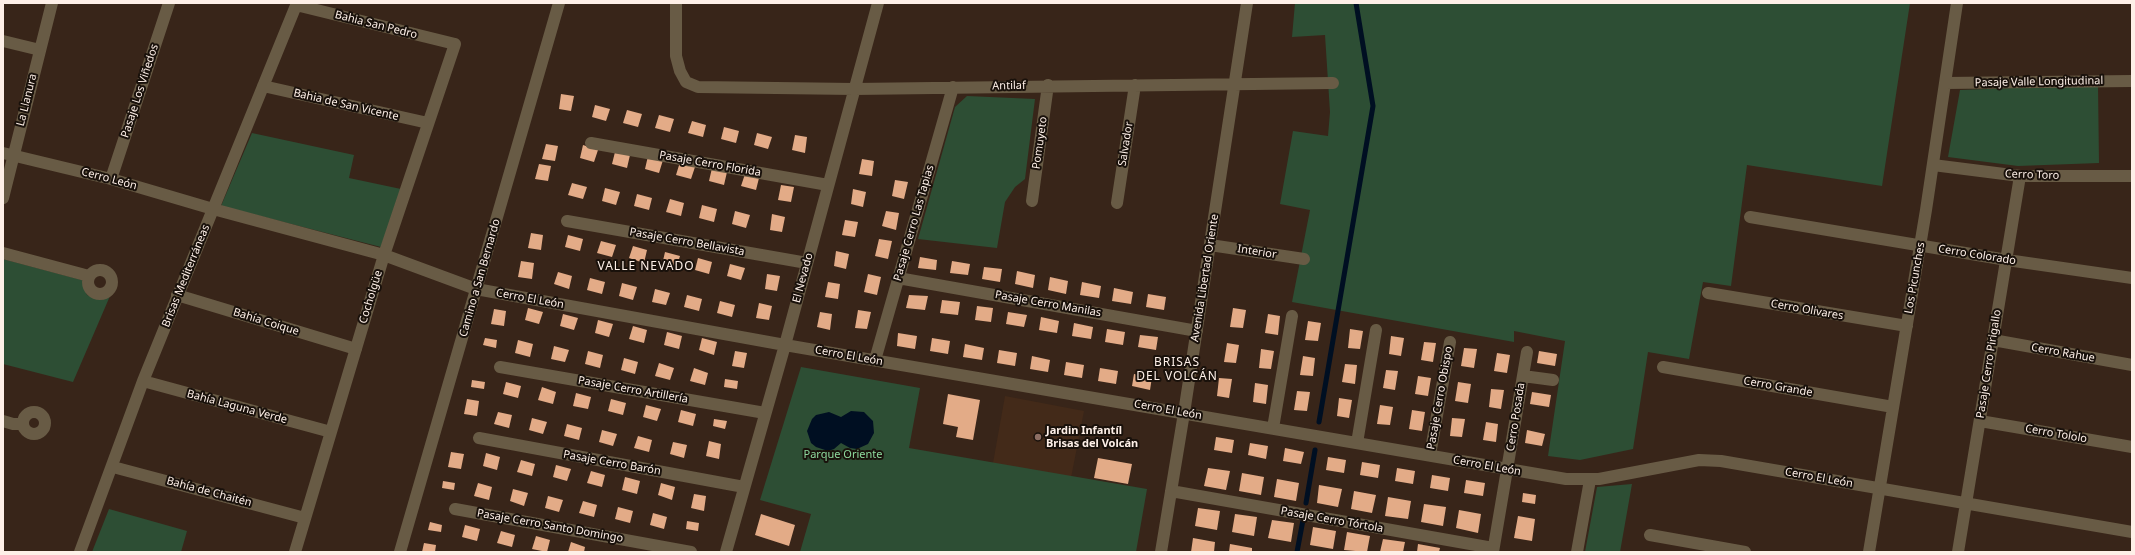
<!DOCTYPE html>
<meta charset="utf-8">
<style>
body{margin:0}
#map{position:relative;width:2135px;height:555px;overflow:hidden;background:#382519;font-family:"Noto Sans",sans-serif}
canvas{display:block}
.frame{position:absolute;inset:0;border:4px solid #fef0e8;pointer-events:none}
</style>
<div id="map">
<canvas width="2135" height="555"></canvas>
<div class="frame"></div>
</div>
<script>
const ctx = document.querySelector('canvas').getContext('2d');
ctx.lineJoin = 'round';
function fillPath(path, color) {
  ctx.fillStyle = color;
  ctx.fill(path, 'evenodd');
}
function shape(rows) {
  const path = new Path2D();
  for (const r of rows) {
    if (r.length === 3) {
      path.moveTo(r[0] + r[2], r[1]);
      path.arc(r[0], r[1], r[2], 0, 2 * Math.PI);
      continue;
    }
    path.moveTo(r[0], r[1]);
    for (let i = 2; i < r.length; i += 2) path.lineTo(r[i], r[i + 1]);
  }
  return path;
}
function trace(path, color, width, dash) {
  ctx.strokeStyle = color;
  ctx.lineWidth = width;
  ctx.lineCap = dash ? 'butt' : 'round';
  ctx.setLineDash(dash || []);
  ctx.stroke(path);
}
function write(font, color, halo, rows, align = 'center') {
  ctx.font = font + ' "Noto Sans",sans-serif';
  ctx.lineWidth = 4;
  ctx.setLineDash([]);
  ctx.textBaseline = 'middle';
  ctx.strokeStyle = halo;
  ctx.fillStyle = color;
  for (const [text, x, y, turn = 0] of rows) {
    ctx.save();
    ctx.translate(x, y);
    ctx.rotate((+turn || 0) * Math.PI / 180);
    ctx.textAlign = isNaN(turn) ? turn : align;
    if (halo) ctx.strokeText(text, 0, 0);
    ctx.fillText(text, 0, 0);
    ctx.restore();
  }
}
fillPath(shape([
 [1005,396,1084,411,1071,478,993,463]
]), '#432a19');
fillPath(shape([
 [1295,3,1910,3,1882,186,1747,165,1731,286,1703,282,1689,359,1648,352,1633,449,1580,460,1548,456,1565,341,1514,331,1514,342,1292,302,1310,210,1280,204,1293,131,1328,136,1330,112,1325,35,1292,37],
 [2098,85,2099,163,2018,166,1948,157,1960,90],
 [967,96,1035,99,1025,179,1015,187,1005,202,997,248,918,239,955,107],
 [252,133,354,155,349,178,401,189,381,247,221,206],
 [3,259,82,280,87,295,99,299,110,296,73,382,3,364],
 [801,367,920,388,909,448,1147,489,1136,552,800,552,811,514,760,500],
 [1632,484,1620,552,1585,552,1597,487],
 [109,509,187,531,181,552,92,552]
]), '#2d4e34');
fillPath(shape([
 [851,411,864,412,873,421,874,433,868,444,857,449,850,448,841,443,834,449,828,451,816,447,811,443,807,431,812,419,816,415,829,412,841,417]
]), '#000f22');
trace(shape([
 [1319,422,1373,106,1356,3],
 [1306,503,1315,450],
 [1297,552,1303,520]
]), '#000f22', 5);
fillPath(shape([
 [561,94,574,96,571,111,559,109],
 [595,105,610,109,606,121,592,117],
 [627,110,642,114,638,127,623,123],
 [659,115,674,119,670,132,655,128],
 [692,121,706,125,703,137,688,133],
 [724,127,739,131,736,143,721,139],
 [757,133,772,137,768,149,754,145],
 [795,135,807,137,805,153,792,150],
 [546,144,558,146,555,161,542,159],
 [583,145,598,150,594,162,580,158],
 [615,152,630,155,627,168,612,164],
 [648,156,663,160,659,173,645,169],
 [862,159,874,161,872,176,859,174],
 [680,162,695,167,691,179,676,175],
 [539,164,551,166,548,181,535,179],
 [712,168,727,172,724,185,709,181],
 [745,174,759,178,756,190,741,186],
 [895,180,908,182,904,199,892,196],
 [572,183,587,187,583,199,568,195],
 [781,185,794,187,791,202,778,200],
 [605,188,620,192,616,205,602,201],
 [853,189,866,192,863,207,851,204],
 [637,194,652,198,649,210,634,206],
 [670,199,684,203,681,216,666,212],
 [702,205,717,209,714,222,699,218],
 [735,211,750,215,746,228,732,224],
 [886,211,899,213,896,230,882,226],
 [772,214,785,217,782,232,770,230],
 [845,220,858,222,855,237,842,235],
 [531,233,543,235,541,250,528,248],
 [568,235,583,239,580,251,565,247],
 [879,239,892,241,888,259,875,256],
 [601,241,616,245,612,257,597,253],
 [633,246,647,250,644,263,629,258],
 [836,251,849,254,846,269,834,266],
 [665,252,680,256,676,269,662,265],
 [920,257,937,260,936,270,918,268],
 [698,258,712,262,709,274,695,270],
 [521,261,534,263,532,279,518,277],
 [952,261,970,264,968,275,950,273],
 [730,264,745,268,741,280,727,276],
 [984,267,1002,269,1000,282,982,279],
 [1017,271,1035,275,1033,288,1015,284],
 [558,272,572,276,569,289,554,284],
 [767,274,780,276,777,291,765,289],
 [868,274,881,277,877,295,864,292],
 [1050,277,1068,281,1066,294,1048,290],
 [590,278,605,282,602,294,587,290],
 [828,282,840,284,838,299,825,297],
 [1082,282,1101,286,1099,298,1080,295],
 [622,283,637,287,633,300,619,296],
 [1114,288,1133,292,1131,304,1112,301],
 [655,289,670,293,666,305,652,302],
 [1148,294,1166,297,1164,310,1146,307],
 [687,295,702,299,699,311,684,307],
 [909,295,928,296,925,310,906,308],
 [942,300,960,302,958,315,940,313],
 [720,301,735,305,732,317,717,313],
 [759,303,772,306,769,320,756,318],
 [977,306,993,308,991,322,975,320],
 [528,308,543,312,539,324,525,320],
 [1233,308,1246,310,1243,328,1230,327],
 [494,309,506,311,504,326,491,324],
 [858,310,871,312,867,329,855,328],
 [820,312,832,314,830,330,817,327],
 [1008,312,1027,315,1024,327,1006,324],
 [563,314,578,318,574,330,560,326],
 [1268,314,1280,316,1278,335,1265,333],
 [1041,317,1059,321,1057,333,1039,330],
 [598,320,613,324,609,337,595,333],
 [1308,321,1321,323,1318,341,1305,340],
 [1074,323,1093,327,1091,339,1072,336],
 [633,326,647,330,644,343,629,339],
 [1107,329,1125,332,1123,345,1105,342],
 [1350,329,1363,331,1360,349,1348,348],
 [667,332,682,336,679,349,664,345],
 [898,333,917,336,915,349,897,346],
 [1140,335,1158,337,1156,350,1138,347],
 [1391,336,1404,338,1401,356,1389,354],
 [485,338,497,340,496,348,483,345],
 [702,338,717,342,714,355,699,350],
 [932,338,950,341,948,354,930,351],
 [518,340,533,344,530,357,515,353],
 [1424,342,1436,343,1433,362,1421,360],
 [1227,343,1239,345,1236,363,1224,362],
 [965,344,984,348,982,360,963,357],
 [554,346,569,350,565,362,551,359],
 [1464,348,1477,349,1474,368,1461,366],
 [1261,349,1274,351,1271,369,1259,368],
 [999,350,1017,353,1015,366,997,363],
 [588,351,603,355,600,368,585,364],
 [735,351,747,353,744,368,732,366],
 [1539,351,1557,354,1555,366,1537,363],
 [1497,353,1510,355,1507,373,1494,371],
 [1032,356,1050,360,1048,372,1030,369],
 [1303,356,1315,358,1313,376,1300,375],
 [624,358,638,362,635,374,621,370],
 [1066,362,1084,365,1082,378,1064,375],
 [659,363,674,368,670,380,655,376],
 [1345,364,1357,365,1355,384,1342,382],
 [694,368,708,373,705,385,690,381],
 [1100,368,1118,371,1116,384,1098,381],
 [1386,370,1398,371,1395,390,1383,388],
 [1134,374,1152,377,1150,390,1132,386],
 [1418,376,1431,378,1428,396,1415,394],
 [1219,378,1232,379,1229,398,1217,396],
 [725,379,738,381,737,389,724,387],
 [472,380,485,382,484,389,471,387],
 [506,382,521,386,518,398,503,394],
 [1458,382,1471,384,1468,403,1455,401],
 [1255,383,1268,385,1266,404,1253,402],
 [542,387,556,392,553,404,538,400],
 [1491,389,1504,390,1501,409,1489,407],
 [1297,391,1310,392,1307,411,1294,410],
 [1532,392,1551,395,1549,407,1530,404],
 [576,393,591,397,588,409,573,406],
 [948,394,980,400,973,440,956,437,958,427,943,424],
 [1339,398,1352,400,1349,418,1337,416],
 [467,399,479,401,477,416,464,414],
 [611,399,626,403,623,415,608,411],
 [646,405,661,409,657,421,643,417],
 [1380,405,1393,407,1390,425,1377,424],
 [681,410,696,414,693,426,678,422],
 [1412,410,1425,412,1422,431,1409,429],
 [498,412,512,415,509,428,494,424],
 [532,418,547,422,543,434,529,430],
 [1452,418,1465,419,1462,437,1450,436],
 [714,419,727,421,725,429,713,426],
 [1486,422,1498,424,1496,442,1483,440],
 [567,424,582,428,579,440,564,436],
 [602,430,617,434,613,446,599,442],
 [1527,430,1545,434,1542,446,1525,443],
 [638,436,652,440,649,452,634,448],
 [1216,437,1234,440,1232,453,1214,450],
 [709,441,721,444,719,459,706,456],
 [673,442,687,445,684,458,670,454],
 [1250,443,1268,446,1266,459,1248,455],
 [1285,448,1304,452,1301,464,1283,461],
 [451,452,464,454,461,469,448,467],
 [486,453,500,457,497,470,483,466],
 [1328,457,1346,460,1344,473,1326,470],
 [1098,458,1132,464,1128,484,1094,478],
 [521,460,535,464,532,476,517,472],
 [1362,462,1380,465,1378,478,1360,475],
 [556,465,571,469,567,481,553,477],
 [1208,468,1230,471,1226,490,1204,486],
 [1397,468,1415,471,1413,484,1395,481],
 [591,471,605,475,602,487,587,483],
 [1242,473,1264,477,1261,495,1239,491],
 [1432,475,1450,478,1448,491,1430,488],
 [625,477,640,481,637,494,622,490],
 [1277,479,1299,483,1296,501,1274,497],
 [1466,480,1485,483,1483,496,1464,493],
 [443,481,455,483,454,490,442,488],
 [478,483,492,487,489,500,474,496],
 [661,483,675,487,672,500,658,495],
 [1319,485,1342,489,1338,507,1317,503],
 [513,489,528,493,524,506,510,501],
 [1354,491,1376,495,1372,513,1351,509],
 [1523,493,1536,495,1535,504,1522,502],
 [694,494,706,496,704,511,691,508],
 [548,496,563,500,559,512,545,508],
 [1388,497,1411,501,1408,519,1385,516],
 [583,501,597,505,594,517,579,513],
 [1424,504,1446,507,1443,526,1421,522],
 [618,507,633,511,630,523,615,519],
 [1198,508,1220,511,1217,530,1195,526],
 [1459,510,1481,514,1478,533,1456,528],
 [653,513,667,517,664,529,650,525],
 [761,514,795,525,789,546,755,535],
 [1235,514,1257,517,1254,536,1232,532],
 [1518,516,1535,519,1532,541,1514,538],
 [1272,520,1294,523,1291,542,1268,538],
 [687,521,699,523,698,531,686,529],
 [430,522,442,525,441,532,428,530],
 [465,525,480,529,477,541,462,537],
 [1313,527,1336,531,1333,549,1310,545],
 [501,531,515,535,512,547,497,543],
 [1347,532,1370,536,1367,552,1344,550],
 [536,536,550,540,547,552,532,549],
 [1193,538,1215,542,1214,552,1191,552],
 [1383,539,1405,542,1403,552,1380,552],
 [571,542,585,547,584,552,568,552],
 [424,543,436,545,435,552,422,552],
 [1230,544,1252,548,1252,552,1229,552],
 [1418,544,1440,548,1439,552,1417,552]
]), '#e3ab87');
trace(shape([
 [676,3,676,56,680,71,686,82,698,87,854,89,1333,83],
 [3,41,40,50],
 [1945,83,2132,81],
 [263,86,428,123],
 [591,143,828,185],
 [3,153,111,179,213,209,384,255,476,289,785,345,1566,479,1599,479,1699,460,1721,461,2132,532],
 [1933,165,2020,176,2132,176],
 [111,179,169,3],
 [3,198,52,3],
 [1032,201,1048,85],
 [1117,203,1135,85],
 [1750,217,2007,260,2132,278],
 [567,221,807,263],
 [1210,245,1304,259],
 [3,253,89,276],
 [100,282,12],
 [898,278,1197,331],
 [1708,293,1907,326],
 [177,295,356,349],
 [1993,340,2132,365],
 [875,360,953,87],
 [500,367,765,413],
 [1663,367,1893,407],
 [1523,376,1553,380],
 [143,381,331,432],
 [34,423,11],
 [3,421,13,424,22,424],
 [1980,421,2132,447],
 [1273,428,1292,316],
 [479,438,744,487],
 [1357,443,1376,330],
 [1430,455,1450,342],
 [113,467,305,518],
 [1171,491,1493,548],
 [455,509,691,552],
 [1650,535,1745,552],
 [80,552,143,381,297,3],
 [295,552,384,255,455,44,296,5],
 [726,552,785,345,878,3],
 [1161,552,1184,413,1247,3],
 [1493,552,1527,352],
 [1577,552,1590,480],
 [1869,552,1926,210,1957,3],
 [1958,552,2020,176]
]), '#685b45', 12);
trace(shape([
 [400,552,559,3]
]), '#685b45', 12);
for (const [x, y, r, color] of [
 [1038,437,4,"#8d6e63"]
]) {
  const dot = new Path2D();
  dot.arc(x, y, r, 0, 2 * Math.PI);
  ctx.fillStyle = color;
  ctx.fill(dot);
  trace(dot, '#19110b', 1.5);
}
write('11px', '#fef0e8', '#19110b', [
 ["Bahia San Pedro",376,25,14],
 ["Pasaje Valle Longitudinal",2039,82,-1],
 ["Antilaf",1009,86,-1],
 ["Pasaje Los Viñedos",140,91,-72],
 ["La Llanura",27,100,-76],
 ["Bahia de San Vicente",346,105,13],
 ["Pomuyeto",1040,143,-82],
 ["Salvador",1126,144,-81],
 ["Pasaje Cerro Florida",710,164,10],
 ["Cerro Toro",2032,175,2],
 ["Cerro León",109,179,15],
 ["Pasaje Cerro Las Tapias",914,223,-74],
 ["Pasaje Cerro Bellavista",687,242,10],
 ["Interior",1257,252,9],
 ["Cerro Colorado",1977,255,9],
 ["Brisas Mediterráneas",186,276,-68],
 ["Camino a San Bernardo",480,278,-74],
 ["El Nevado",803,278,-75],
 ["Avenida Libertad Oriente",1205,278,-81],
 ["Los Picunches",1915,278,-80],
 ["Cocholgüe",371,297,-73],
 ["Cerro El León",530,299,10],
 ["Pasaje Cerro Manilas",1048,304,10],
 ["Cerro Olivares",1807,310,10],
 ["Bahía Coique",266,322,17],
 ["Cerro Rahue",2063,353,10],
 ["Cerro El León",849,356,10],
 ["Pasaje Cerro Pirigallo",1989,364,-81],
 ["Cerro Grande",1778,387,10],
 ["Pasaje Cerro Artillería",633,390,10],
 ["Pasaje Cerro Obispo",1440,398,-80],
 ["Bahía Laguna Verde",237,407,15],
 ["Cerro El León",1168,410,10],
 ["Cerro Posada",1516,417,-81],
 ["Cerro Tololo",2056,434,10],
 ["Pasaje Cerro Barón",612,463,10],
 ["Cerro El León",1487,466,10],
 ["Cerro El León",1819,478,10],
 ["Bahía de Chaitén",209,492,15],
 ["Pasaje Cerro Tórtola",1332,520,10],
 ["Pasaje Cerro Santo Domingo",550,526,10]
]);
write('bold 11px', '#fef0e8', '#19110b', [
 ["Jardin Infantíl",1046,431],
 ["Brisas del Volcán",1046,444]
], 'left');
write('11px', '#8dd99d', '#19110b', [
 ["Parque Oriente",843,455]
]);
ctx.letterSpacing = '1px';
write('12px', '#fef0e8', '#19110b', [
 ["VALLE NEVADO",646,267],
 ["BRISAS",1177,363],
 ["DEL VOLCÁN",1177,377]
]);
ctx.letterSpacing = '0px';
</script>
